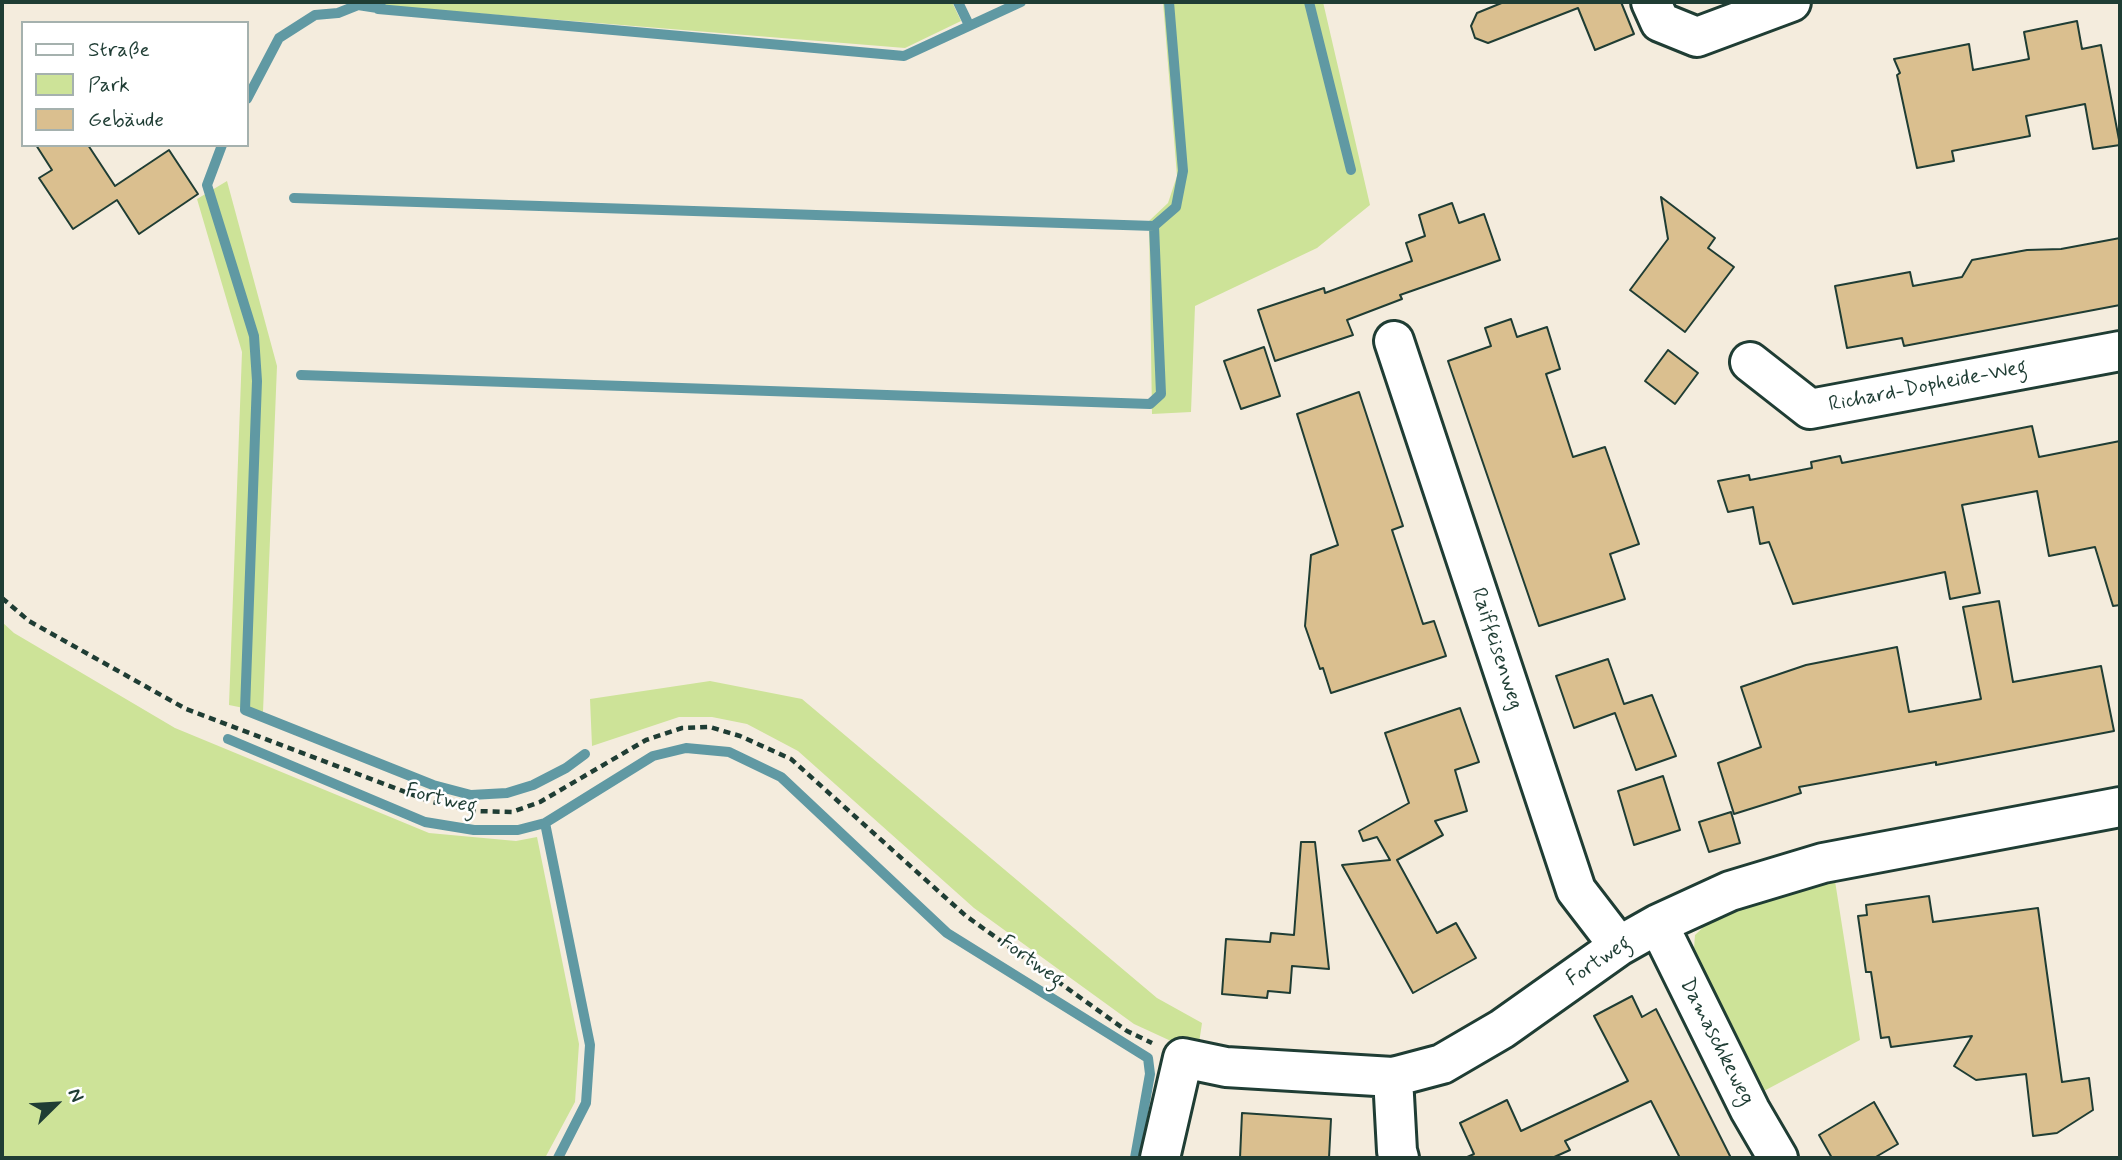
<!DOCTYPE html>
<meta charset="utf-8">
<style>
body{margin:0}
#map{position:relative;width:2122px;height:1160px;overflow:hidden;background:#f4ecdd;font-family:Mynerve,sans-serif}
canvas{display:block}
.frame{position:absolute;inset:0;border:4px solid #1f3d34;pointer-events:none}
.legend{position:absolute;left:21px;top:21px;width:228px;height:126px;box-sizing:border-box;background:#fff;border:2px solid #a5b1ae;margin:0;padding:9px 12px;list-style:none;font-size:21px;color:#1f3d34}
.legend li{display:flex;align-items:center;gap:14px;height:35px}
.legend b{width:35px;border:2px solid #a5b1ae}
.north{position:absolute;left:21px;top:1069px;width:70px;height:70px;-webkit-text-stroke:5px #fff;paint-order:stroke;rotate:66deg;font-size:19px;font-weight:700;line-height:28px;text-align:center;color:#1f3d34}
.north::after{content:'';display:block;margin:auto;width:24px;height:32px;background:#1f3d34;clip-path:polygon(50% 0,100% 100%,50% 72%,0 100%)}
</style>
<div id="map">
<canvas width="2122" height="1160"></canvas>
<div class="frame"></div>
<ul class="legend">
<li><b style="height:9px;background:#fff"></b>Straße</li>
<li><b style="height:19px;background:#cde398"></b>Park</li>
<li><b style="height:19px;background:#dabf8f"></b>Gebäude</li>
</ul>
<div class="north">N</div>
</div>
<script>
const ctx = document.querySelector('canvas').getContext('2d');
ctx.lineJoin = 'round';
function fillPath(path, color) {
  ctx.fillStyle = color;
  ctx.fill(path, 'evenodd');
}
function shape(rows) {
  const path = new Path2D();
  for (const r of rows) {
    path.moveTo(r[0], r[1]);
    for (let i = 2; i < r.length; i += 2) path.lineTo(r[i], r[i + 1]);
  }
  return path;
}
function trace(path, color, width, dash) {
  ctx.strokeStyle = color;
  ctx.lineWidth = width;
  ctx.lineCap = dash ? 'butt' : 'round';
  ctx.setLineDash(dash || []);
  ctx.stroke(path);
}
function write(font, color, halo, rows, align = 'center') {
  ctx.font = font + ' Mynerve,sans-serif';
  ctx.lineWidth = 5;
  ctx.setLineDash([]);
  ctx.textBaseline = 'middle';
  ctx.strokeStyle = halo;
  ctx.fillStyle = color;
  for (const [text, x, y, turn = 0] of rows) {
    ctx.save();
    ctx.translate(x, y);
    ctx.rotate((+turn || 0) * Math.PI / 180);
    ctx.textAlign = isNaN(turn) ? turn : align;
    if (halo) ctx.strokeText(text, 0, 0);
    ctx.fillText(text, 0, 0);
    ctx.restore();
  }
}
fillPath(shape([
 [376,2,952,2,961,21,905,48,375,5],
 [1163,2,1323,2,1370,205,1317,248,1195,306,1191,412,1152,414,1149,221,1168,203,1177,176],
 [227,181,277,366,263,712,229,705,242,352,197,199],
 [2,622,14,633,175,728,429,833,516,841,537,837,579,1044,575,1102,545,1158,2,1158],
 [710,681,802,699,1157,998,1202,1023,1198,1050,1184,1047,1134,1024,974,908,798,751,747,724,712,717,679,717,592,746,590,699],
 [1835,881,1860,1040,1762,1092,1694,949,1695,935,1713,918,1734,906]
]), '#cde398');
trace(shape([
 [958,2,969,25],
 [1309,2,1351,170],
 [378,9,904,56,1021,2],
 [247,99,279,38,315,15,338,13,358,5,384,9],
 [222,145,207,185,254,336,257,381,245,710,433,785,471,795,507,793,533,785,566,768,585,754],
 [294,198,1154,226,1176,207,1183,171,1169,2],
 [301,375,1150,404,1161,394,1154,226],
 [228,739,425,822,474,830,518,830,545,823,653,756,686,748,729,752,781,777,947,933,1148,1058,1150,1074,1135,1158],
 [545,823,590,1045,586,1103,558,1158]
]), '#6099a3', 10);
const building = shape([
 [1504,2,1621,2,1634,34,1595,50,1578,8,1488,43,1475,38,1471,26,1477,13,1504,2],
 [2077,21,2082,49,2101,45,2120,145,2093,149,2085,104,2026,116,2030,136,1952,151,1954,161,1917,168,1897,75,1900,73,1894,59,1969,44,1973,70,2029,59,2024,32,2077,21],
 [36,145,88,145,115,186,169,150,198,194,139,234,117,200,73,229,39,178,52,170,36,145],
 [1661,197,1715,238,1708,248,1734,267,1685,332,1630,290,1668,239,1661,197],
 [1452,203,1459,223,1484,214,1500,260,1400,295,1402,299,1347,320,1353,335,1275,361,1258,310,1324,288,1325,293,1412,261,1406,243,1425,236,1419,215,1452,203],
 [2120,238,2120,305,1904,346,1902,338,1847,348,1835,286,1910,272,1913,286,1962,277,1972,260,2027,250,2061,249,2120,238],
 [1511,319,1517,337,1547,327,1560,369,1546,374,1573,457,1605,447,1639,544,1610,554,1625,599,1539,626,1448,361,1491,346,1485,328,1511,319],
 [1264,347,1280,396,1241,409,1224,361,1264,347],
 [1668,350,1698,373,1675,404,1645,381,1668,350],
 [1359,392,1403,526,1392,530,1423,624,1434,621,1446,656,1331,693,1323,668,1320,669,1305,626,1311,555,1338,545,1297,414,1359,392],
 [2032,426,2039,457,2120,441,2120,605,2113,606,2095,547,2049,556,2037,491,1962,505,1980,593,1950,599,1945,572,1793,604,1769,542,1760,544,1753,507,1728,512,1718,481,1749,475,1750,480,1812,468,1811,462,1840,456,1842,463,2032,426],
 [1999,601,2013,682,2101,666,2114,731,1936,765,1936,762,1799,787,1801,793,1734,814,1718,763,1761,747,1741,687,1806,665,1897,647,1909,712,1981,699,1963,607,1999,601],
 [1608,659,1624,704,1652,695,1676,756,1636,770,1615,713,1574,728,1556,676,1608,659],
 [1460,708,1479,762,1455,770,1467,811,1435,821,1443,835,1397,860,1437,933,1456,923,1476,958,1413,993,1342,865,1390,860,1377,837,1363,841,1359,831,1409,803,1385,733,1460,708],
 [1663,776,1680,830,1634,845,1618,791,1663,776],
 [1731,812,1740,843,1709,852,1699,822,1731,812],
 [1301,842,1315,842,1329,969,1292,966,1290,993,1268,991,1267,998,1222,994,1226,939,1270,942,1271,933,1294,935,1301,842],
 [1929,896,1933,922,2038,908,2062,1082,2089,1078,2093,1110,2057,1133,2033,1136,2026,1074,1976,1080,1954,1066,1972,1036,1891,1047,1889,1037,1881,1038,1871,972,1866,972,1858,916,1867,915,1866,905,1929,896],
 [1632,996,1642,1017,1656,1009,1731,1158,1680,1158,1651,1101,1565,1141,1570,1150,1552,1158,1465,1158,1474,1154,1460,1123,1507,1100,1521,1131,1628,1081,1594,1016,1632,996],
 [1874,1102,1898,1144,1874,1158,1832,1158,1819,1135,1874,1102],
 [1242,1113,1331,1119,1329,1158,1240,1158,1242,1113]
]);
fillPath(building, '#dabf8f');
trace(building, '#1f3d34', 2);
const street = shape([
 [1651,2,1660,22,1697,37,1791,2],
 [1394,341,1576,890,1619,946],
 [1750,362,1810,409,2120,351],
 [1658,924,1750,1110,1778,1158],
 [1393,1077,1397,1151,1399,1158],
 [1160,1158,1183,1058,1226,1067,1393,1077,1442,1064,1502,1029,1619,946,1658,924,1730,891,1823,863,2120,807]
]);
trace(street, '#1f3d34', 44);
trace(shape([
 [2,598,29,621,186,709,432,802,475,811,512,812,540,802,646,740,682,728,710,727,740,736,791,759,966,916,1127,1031,1152,1043]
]), '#1f3d34', 4.5, [7, 5]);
trace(street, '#fff', 38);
write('21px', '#1f3d34', '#fff', [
 ["Richard-Dopheide-Weg",1928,387,-11],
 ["Raiffeisenweg",1496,649,72],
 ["Fortweg",441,800,14],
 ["Fortweg",1031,962,36],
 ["Fortweg",1599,962,-34],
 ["Damaschkeweg",1716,1042,63]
]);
</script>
